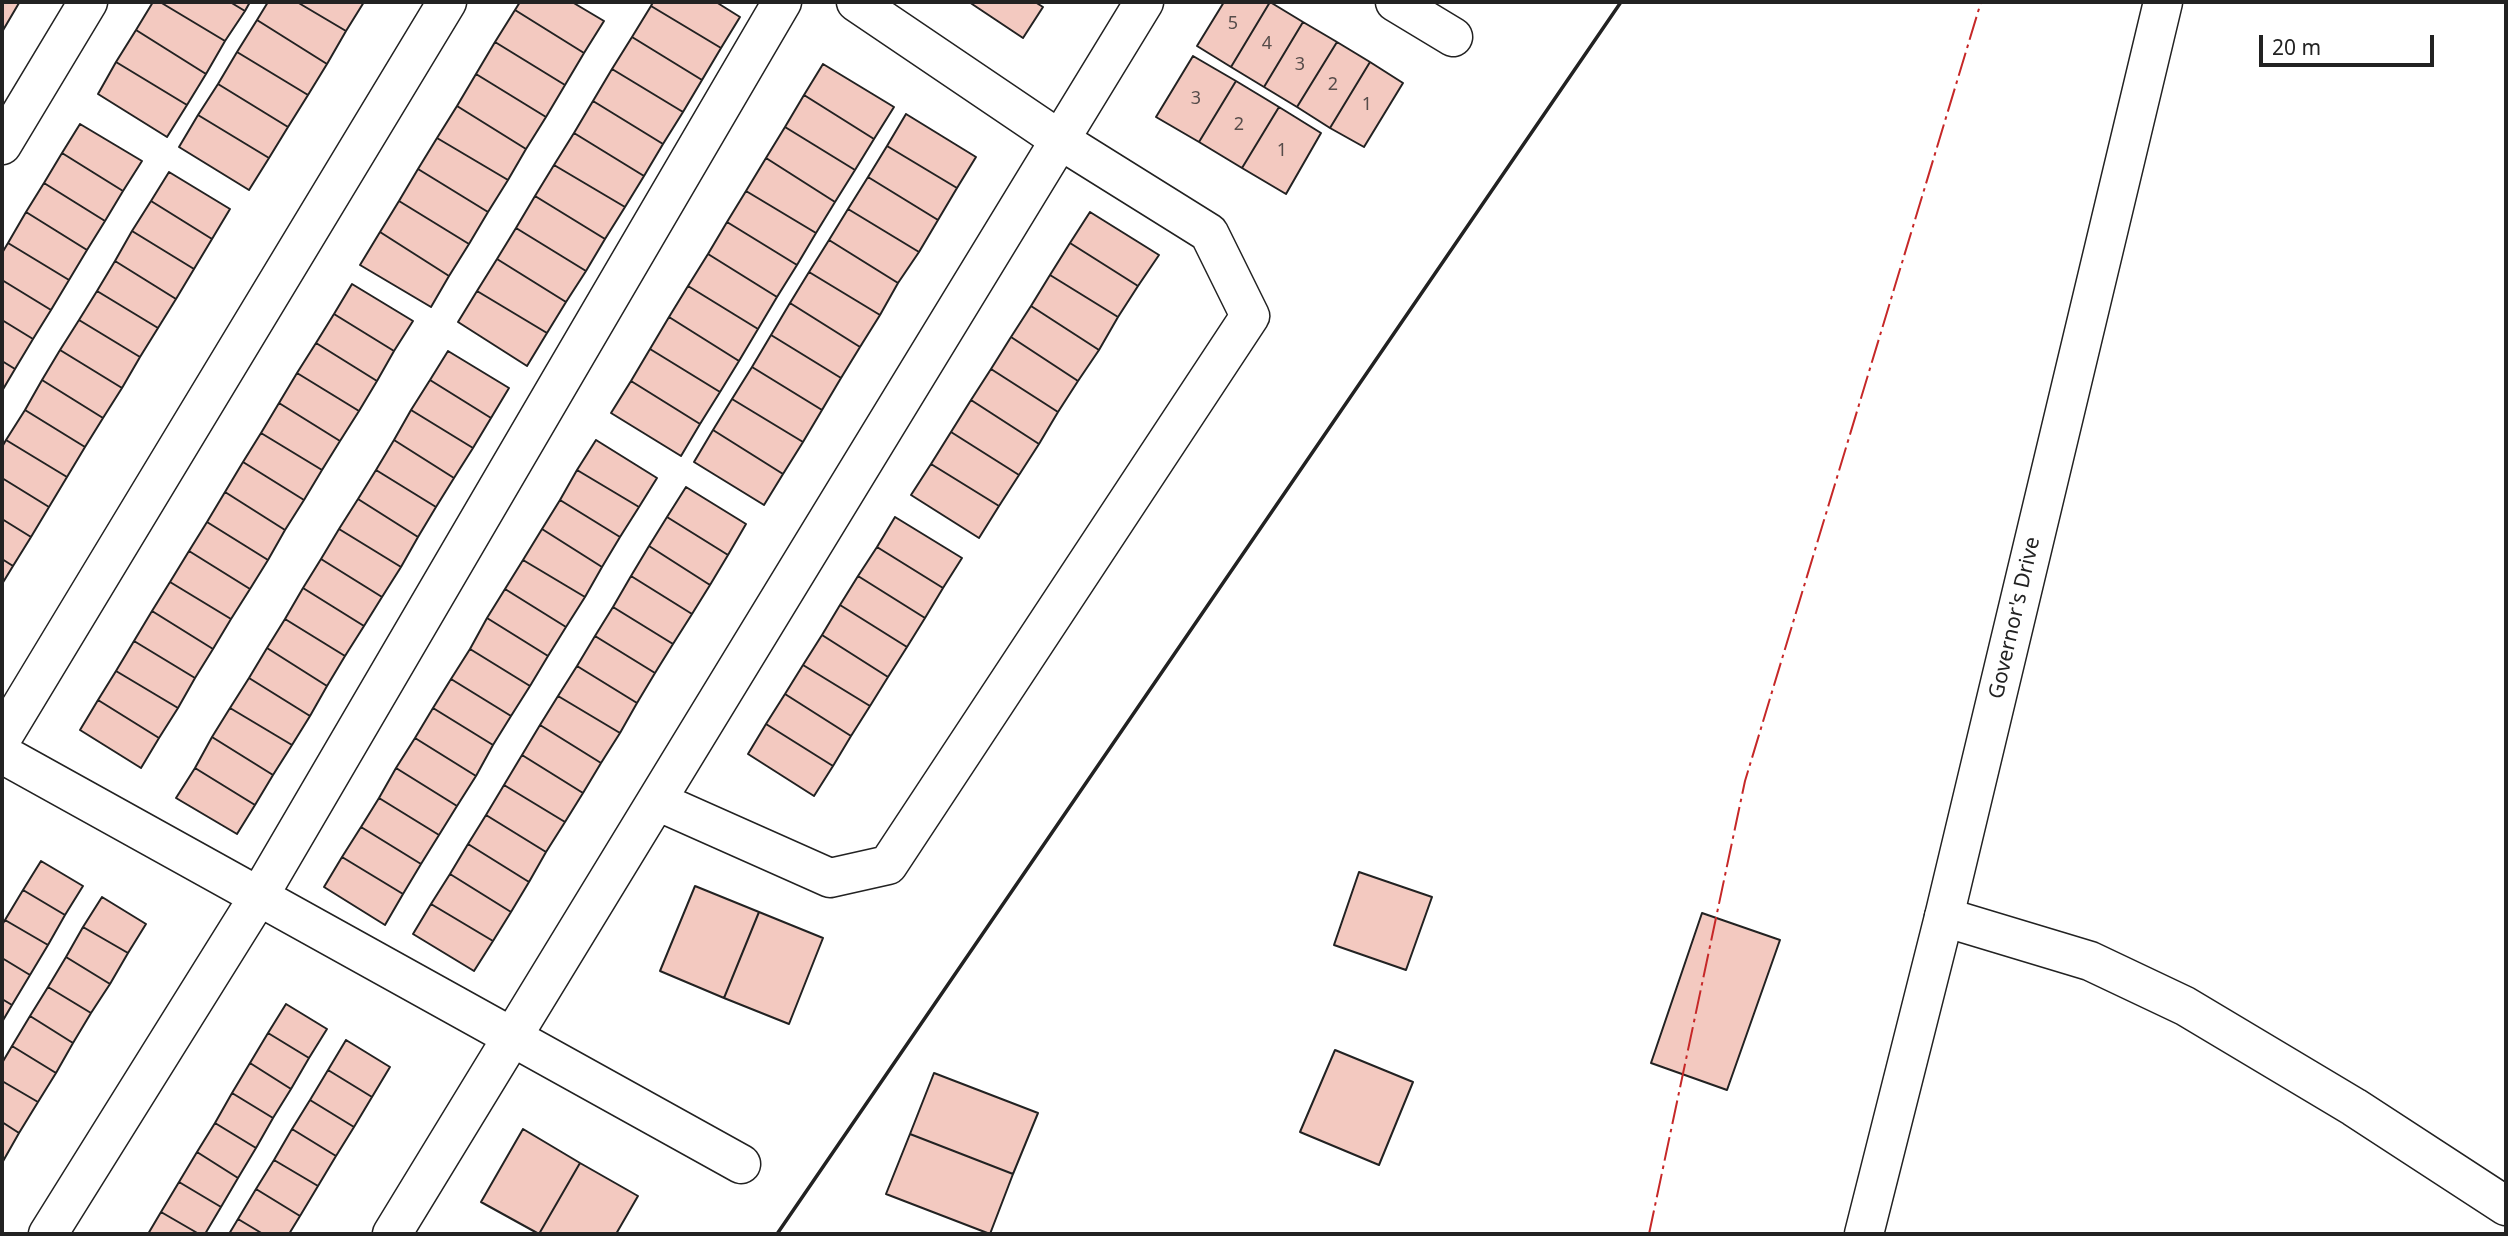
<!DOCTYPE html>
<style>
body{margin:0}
#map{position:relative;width:2508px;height:1236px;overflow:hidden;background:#fff;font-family:"Noto Sans",sans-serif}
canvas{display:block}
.frame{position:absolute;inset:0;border:4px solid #222;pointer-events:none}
.scale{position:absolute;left:2259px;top:35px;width:175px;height:32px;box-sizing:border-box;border:4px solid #222;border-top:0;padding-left:9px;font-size:21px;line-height:24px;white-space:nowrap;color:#222;-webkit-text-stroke:5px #fff;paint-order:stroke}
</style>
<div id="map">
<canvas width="2508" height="1236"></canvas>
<div class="frame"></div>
<div class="scale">20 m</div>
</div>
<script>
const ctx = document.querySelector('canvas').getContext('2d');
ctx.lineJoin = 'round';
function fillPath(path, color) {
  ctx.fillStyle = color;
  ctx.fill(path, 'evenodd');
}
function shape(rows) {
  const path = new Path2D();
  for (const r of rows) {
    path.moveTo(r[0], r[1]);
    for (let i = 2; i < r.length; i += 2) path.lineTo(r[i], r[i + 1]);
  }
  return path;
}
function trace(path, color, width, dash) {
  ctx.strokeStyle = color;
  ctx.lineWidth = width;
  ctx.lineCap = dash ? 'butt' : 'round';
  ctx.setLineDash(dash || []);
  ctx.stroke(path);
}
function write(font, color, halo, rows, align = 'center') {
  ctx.font = font + ' "Noto Sans",sans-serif';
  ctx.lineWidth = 5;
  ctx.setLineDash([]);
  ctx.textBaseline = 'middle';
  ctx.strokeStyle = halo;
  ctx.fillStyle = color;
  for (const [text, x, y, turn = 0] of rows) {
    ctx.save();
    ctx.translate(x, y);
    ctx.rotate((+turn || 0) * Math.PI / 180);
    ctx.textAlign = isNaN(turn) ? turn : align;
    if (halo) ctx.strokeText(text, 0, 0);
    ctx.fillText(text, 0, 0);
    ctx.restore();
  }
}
const building = shape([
 [2,2,19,3,2,32,2,2],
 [153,2,160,2,225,41,206,74,136,30,153,2],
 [160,2,230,2,245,11,225,41,160,2],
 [230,2,250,2,245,11,230,2],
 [268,2,297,2,346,31,327,64,257,20,268,2],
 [297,2,364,2,346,31,297,2],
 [520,2,572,2,604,21,584,53,515,10,520,2],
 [653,2,716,2,740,17,721,48,651,6,653,2],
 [969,2,1035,2,1043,7,1023,38,969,2],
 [1224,2,1270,2,1231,67,1197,46,1224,2],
 [1270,2,1303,22,1264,87,1231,67,1270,2],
 [651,6,721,48,702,80,632,37,651,6],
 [515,10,584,53,565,85,495,42,515,10],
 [257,20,327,64,308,95,237,52,257,20],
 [1303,22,1337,42,1297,107,1264,87,1303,22],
 [136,30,206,74,187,105,116,62,136,30],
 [632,37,702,80,683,112,612,69,632,37],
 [495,42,565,85,546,117,476,74,495,42],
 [1337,42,1370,62,1330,128,1297,107,1337,42],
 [237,52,308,95,288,127,218,84,237,52],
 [1193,56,1236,81,1199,142,1156,117,1193,56],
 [116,62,187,105,167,137,98,94,116,62],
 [1370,62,1403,83,1364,147,1330,128,1370,62],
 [823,64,894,107,874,139,804,95,823,64],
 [612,69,683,112,663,144,593,101,612,69],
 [476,74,546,117,526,149,457,106,476,74],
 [1236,81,1279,107,1242,168,1199,142,1236,81],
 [218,84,288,127,269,158,198,115,218,84],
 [804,95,874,139,855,170,785,127,804,95],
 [593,101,663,144,644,176,574,133,593,101],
 [457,106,526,149,508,180,437,138,457,106],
 [1279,107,1321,133,1286,194,1242,168,1279,107],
 [906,114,976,157,957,188,887,146,906,114],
 [198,115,269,158,249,190,179,147,198,115],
 [80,124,142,161,123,191,62,153,80,124],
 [785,127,855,170,835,202,766,158,785,127],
 [574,133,644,176,625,207,554,165,574,133],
 [437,138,508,180,488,212,418,169,437,138],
 [887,146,957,188,938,220,868,177,887,146],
 [62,153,123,191,105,221,44,183,62,153],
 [766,158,835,202,816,233,746,191,766,158],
 [554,165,625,207,605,239,535,196,554,165],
 [418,169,488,212,469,244,399,201,418,169],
 [169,172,230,209,212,239,151,201,169,172],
 [868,177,938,220,919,252,848,209,868,177],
 [44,183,105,221,87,250,26,212,44,183],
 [746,191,816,233,797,265,727,222,746,191],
 [535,196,605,239,586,271,516,228,535,196],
 [151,201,212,239,194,269,132,231,151,201],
 [399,201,469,244,449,276,380,232,399,201],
 [848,209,919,252,898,283,829,240,848,209],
 [26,212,87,250,69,280,8,243,26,212],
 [1090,212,1159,255,1138,286,1070,243,1090,212],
 [727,222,797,265,777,297,708,254,727,222],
 [516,228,586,271,566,302,497,259,516,228],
 [132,231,194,269,176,299,115,261,132,231],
 [380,232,449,276,431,307,360,265,380,232],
 [829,240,898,283,880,315,809,272,829,240],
 [8,243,69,280,51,310,2,280,2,253,8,243],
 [1070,243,1138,286,1118,317,1050,275,1070,243],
 [708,254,777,297,758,329,688,286,708,254],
 [497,259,566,302,547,333,477,291,497,259],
 [115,261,176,299,158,328,97,291,115,261],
 [809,272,880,315,860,347,790,303,809,272],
 [1050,275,1118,317,1099,350,1031,306,1050,275],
 [2,280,51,310,33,339,2,320,2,280],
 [352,284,413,321,394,351,334,314,352,284],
 [688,286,758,329,739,361,669,317,688,286],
 [97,291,158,328,140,357,79,320,97,291],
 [477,291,547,333,527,366,458,322,477,291],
 [790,303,860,347,841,378,771,335,790,303],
 [1031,306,1099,350,1078,381,1011,337,1031,306],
 [334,314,394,351,377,381,316,343,334,314],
 [669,317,739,361,720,392,650,349,669,317],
 [2,320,33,339,15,369,2,361,2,320],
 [79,320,140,357,122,388,60,350,79,320],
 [771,335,841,378,822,410,752,367,771,335],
 [1011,337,1078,381,1058,412,991,369,1011,337],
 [316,343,377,381,359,411,297,373,316,343],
 [650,349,720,392,700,424,631,381,650,349],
 [60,350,122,388,103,418,42,380,60,350],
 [448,351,509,388,491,418,430,380,448,351],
 [2,361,15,369,2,391,2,361],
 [752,367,822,410,803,442,732,399,752,367],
 [991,369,1058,412,1039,444,971,400,991,369],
 [297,373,359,411,340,441,279,403,297,373],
 [42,380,103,418,85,447,25,410,42,380],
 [430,380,491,418,473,448,411,410,430,380],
 [631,381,700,424,681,456,611,413,631,381],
 [732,399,803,442,783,474,713,430,732,399],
 [971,400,1039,444,1019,475,951,432,971,400],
 [279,403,340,441,322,470,261,433,279,403],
 [25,410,85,447,67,477,6,440,25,410],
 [411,410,473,448,454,478,394,440,411,410],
 [713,430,783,474,764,505,694,462,713,430],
 [951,432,1019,475,999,506,931,464,951,432],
 [261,433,322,470,304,500,243,462,261,433],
 [6,440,67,477,49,507,2,478,2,447,6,440],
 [394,440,454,478,436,507,376,470,394,440],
 [596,440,657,478,639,507,577,470,596,440],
 [243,462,304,500,285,530,225,492,243,462],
 [931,464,999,506,979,538,911,495,931,464],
 [376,470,436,507,418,537,358,499,376,470],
 [577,470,639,507,620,537,560,500,577,470],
 [2,478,49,507,31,537,2,519,2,478],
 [686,487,746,524,728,555,667,517,686,487],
 [225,492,285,530,268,560,207,522,225,492],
 [358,499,418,537,401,567,339,529,358,499],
 [560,500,620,537,602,567,542,529,560,500],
 [667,517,728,555,710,585,649,546,667,517],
 [895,517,962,558,943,588,877,547,895,517],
 [2,519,31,537,13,566,2,559,2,519],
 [207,522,268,560,250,589,189,551,207,522],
 [339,529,401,567,382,597,321,559,339,529],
 [542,529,602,567,585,597,523,560,542,529],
 [649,546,710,585,692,614,631,576,649,546],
 [877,547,943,588,925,618,858,576,877,547],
 [189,551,250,589,231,619,170,582,189,551],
 [2,559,13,566,2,584,2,559],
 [321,559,382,597,364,626,303,588,321,559],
 [523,560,585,597,566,627,505,589,523,560],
 [631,576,692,614,673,644,613,607,631,576],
 [858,576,925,618,907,647,840,605,858,576],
 [170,582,231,619,213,649,152,611,170,582],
 [303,588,364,626,345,656,285,619,303,588],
 [505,589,566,627,548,656,487,618,505,589],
 [840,605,907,647,888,677,822,635,840,605],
 [613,607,673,644,655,673,595,636,613,607],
 [152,611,213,649,195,678,134,641,152,611],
 [487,618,548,656,530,686,470,649,487,618],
 [285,619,345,656,327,686,267,648,285,619],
 [822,635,888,677,870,706,803,665,822,635],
 [595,636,655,673,637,703,577,666,595,636],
 [134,641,195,678,178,708,116,671,134,641],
 [267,648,327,686,310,716,249,678,267,648],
 [470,649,530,686,511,716,451,679,470,649],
 [803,665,870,706,851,736,785,694,803,665],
 [577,666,637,703,620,733,558,696,577,666],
 [116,671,178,708,159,738,98,700,116,671],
 [249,678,310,716,292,745,230,708,249,678],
 [451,679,511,716,493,745,433,708,451,679],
 [785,694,851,736,833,766,766,724,785,694],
 [558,696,620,733,601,763,540,725,558,696],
 [98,700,159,738,141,768,80,730,98,700],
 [230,708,292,745,273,775,212,737,230,708],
 [433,708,493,745,476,776,415,738,433,708],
 [766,724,833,766,814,796,748,754,766,724],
 [540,725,601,763,583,793,522,755,540,725],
 [212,737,273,775,255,805,195,768,212,737],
 [415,738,476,776,457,806,396,768,415,738],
 [522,755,583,793,565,822,504,785,522,755],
 [195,768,255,805,237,834,176,798,195,768],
 [396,768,457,806,439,835,379,798,396,768],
 [504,785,565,822,546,852,486,815,504,785],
 [379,798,439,835,421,864,361,827,379,798],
 [486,815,546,852,529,882,468,844,486,815],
 [361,827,421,864,403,894,342,857,361,827],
 [468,844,529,882,511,912,450,874,468,844],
 [342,857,403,894,385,925,324,887,342,857],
 [41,861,83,886,65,915,23,890,41,861],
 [1359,872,1432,897,1406,970,1334,945,1359,872],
 [450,874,511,912,493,941,431,904,450,874],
 [695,886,759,912,724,998,660,971,695,886],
 [23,890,65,915,48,945,5,920,23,890],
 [102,897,146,924,128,953,83,927,102,897],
 [431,904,493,941,474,971,413,934,431,904],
 [759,912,823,938,789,1024,724,998,759,912],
 [1702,913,1780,940,1727,1090,1651,1063,1702,913],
 [5,920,48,945,30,975,2,958,2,925,5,920],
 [83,927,128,953,110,984,66,957,83,927],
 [66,957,110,984,91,1013,48,987,66,957],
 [2,958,30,975,12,1005,2,999,2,958],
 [48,987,91,1013,73,1043,30,1016,48,987],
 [2,999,12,1005,2,1022,2,999],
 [286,1004,327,1029,309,1058,268,1033,286,1004],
 [30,1016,73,1043,56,1073,12,1046,30,1016],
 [268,1033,309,1058,291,1089,250,1063,268,1033],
 [346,1040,390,1067,372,1097,328,1070,346,1040],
 [12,1046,56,1073,38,1102,2,1081,2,1063,12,1046],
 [1335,1050,1413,1082,1379,1165,1300,1132,1335,1050],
 [250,1063,291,1089,273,1118,232,1093,250,1063],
 [328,1070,372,1097,354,1127,310,1100,328,1070],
 [934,1073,1038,1113,1013,1174,910,1134,934,1073],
 [2,1081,38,1102,19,1133,2,1122,2,1081],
 [232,1093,273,1118,256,1148,215,1123,232,1093],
 [310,1100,354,1127,336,1156,292,1129,310,1100],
 [2,1122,19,1133,2,1163,2,1122],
 [215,1123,256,1148,238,1178,197,1152,215,1123],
 [292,1129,336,1156,318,1186,274,1160,292,1129],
 [523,1129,580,1163,539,1234,481,1202,523,1129],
 [910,1134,1013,1174,990,1234,886,1194,910,1134],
 [197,1152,238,1178,221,1207,179,1182,197,1152],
 [274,1160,318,1186,300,1216,256,1189,274,1160],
 [580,1163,638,1196,616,1234,539,1234,580,1163],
 [179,1182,221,1207,205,1234,199,1234,161,1212,179,1182],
 [256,1189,300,1216,289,1234,263,1234,238,1219,256,1189],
 [161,1212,199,1234,148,1234,161,1212],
 [238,1219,263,1234,229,1234,238,1219]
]);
fillPath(building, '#f3c9c0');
trace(building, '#222', 2);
const minor = shape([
 [1395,2,1453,37],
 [2,145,88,2],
 [2,738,447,2],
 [2,754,741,1164],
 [657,801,830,878,888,865,1250,316,1209,233,1060,140,856,2],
 [1944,917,2090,961,2185,1006,2354,1107,2506,1206],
 [48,1234,259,896,782,2],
 [392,1234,1144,2]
]);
const primary = shape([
 [1864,1234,1944,917,2163,2]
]);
trace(minor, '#222', 41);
trace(primary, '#222', 41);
trace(minor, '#fff', 38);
trace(primary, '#fff', 38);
trace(shape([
 [777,1234,1621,2]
]), '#222', 3.5);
trace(shape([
 [1649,1234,1745,781,1981,2]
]), '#c62828', 2, [24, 5, 3.5, 5]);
write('18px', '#564c4a', null, [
 ["5",1233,24],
 ["4",1267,44],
 ["3",1300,65],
 ["2",1333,85],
 ["3",1196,99],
 ["1",1367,105],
 ["2",1239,125],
 ["1",1282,151]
]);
write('21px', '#222', '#fff', [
 ["Governor's Drive",2015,618,-77]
]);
</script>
